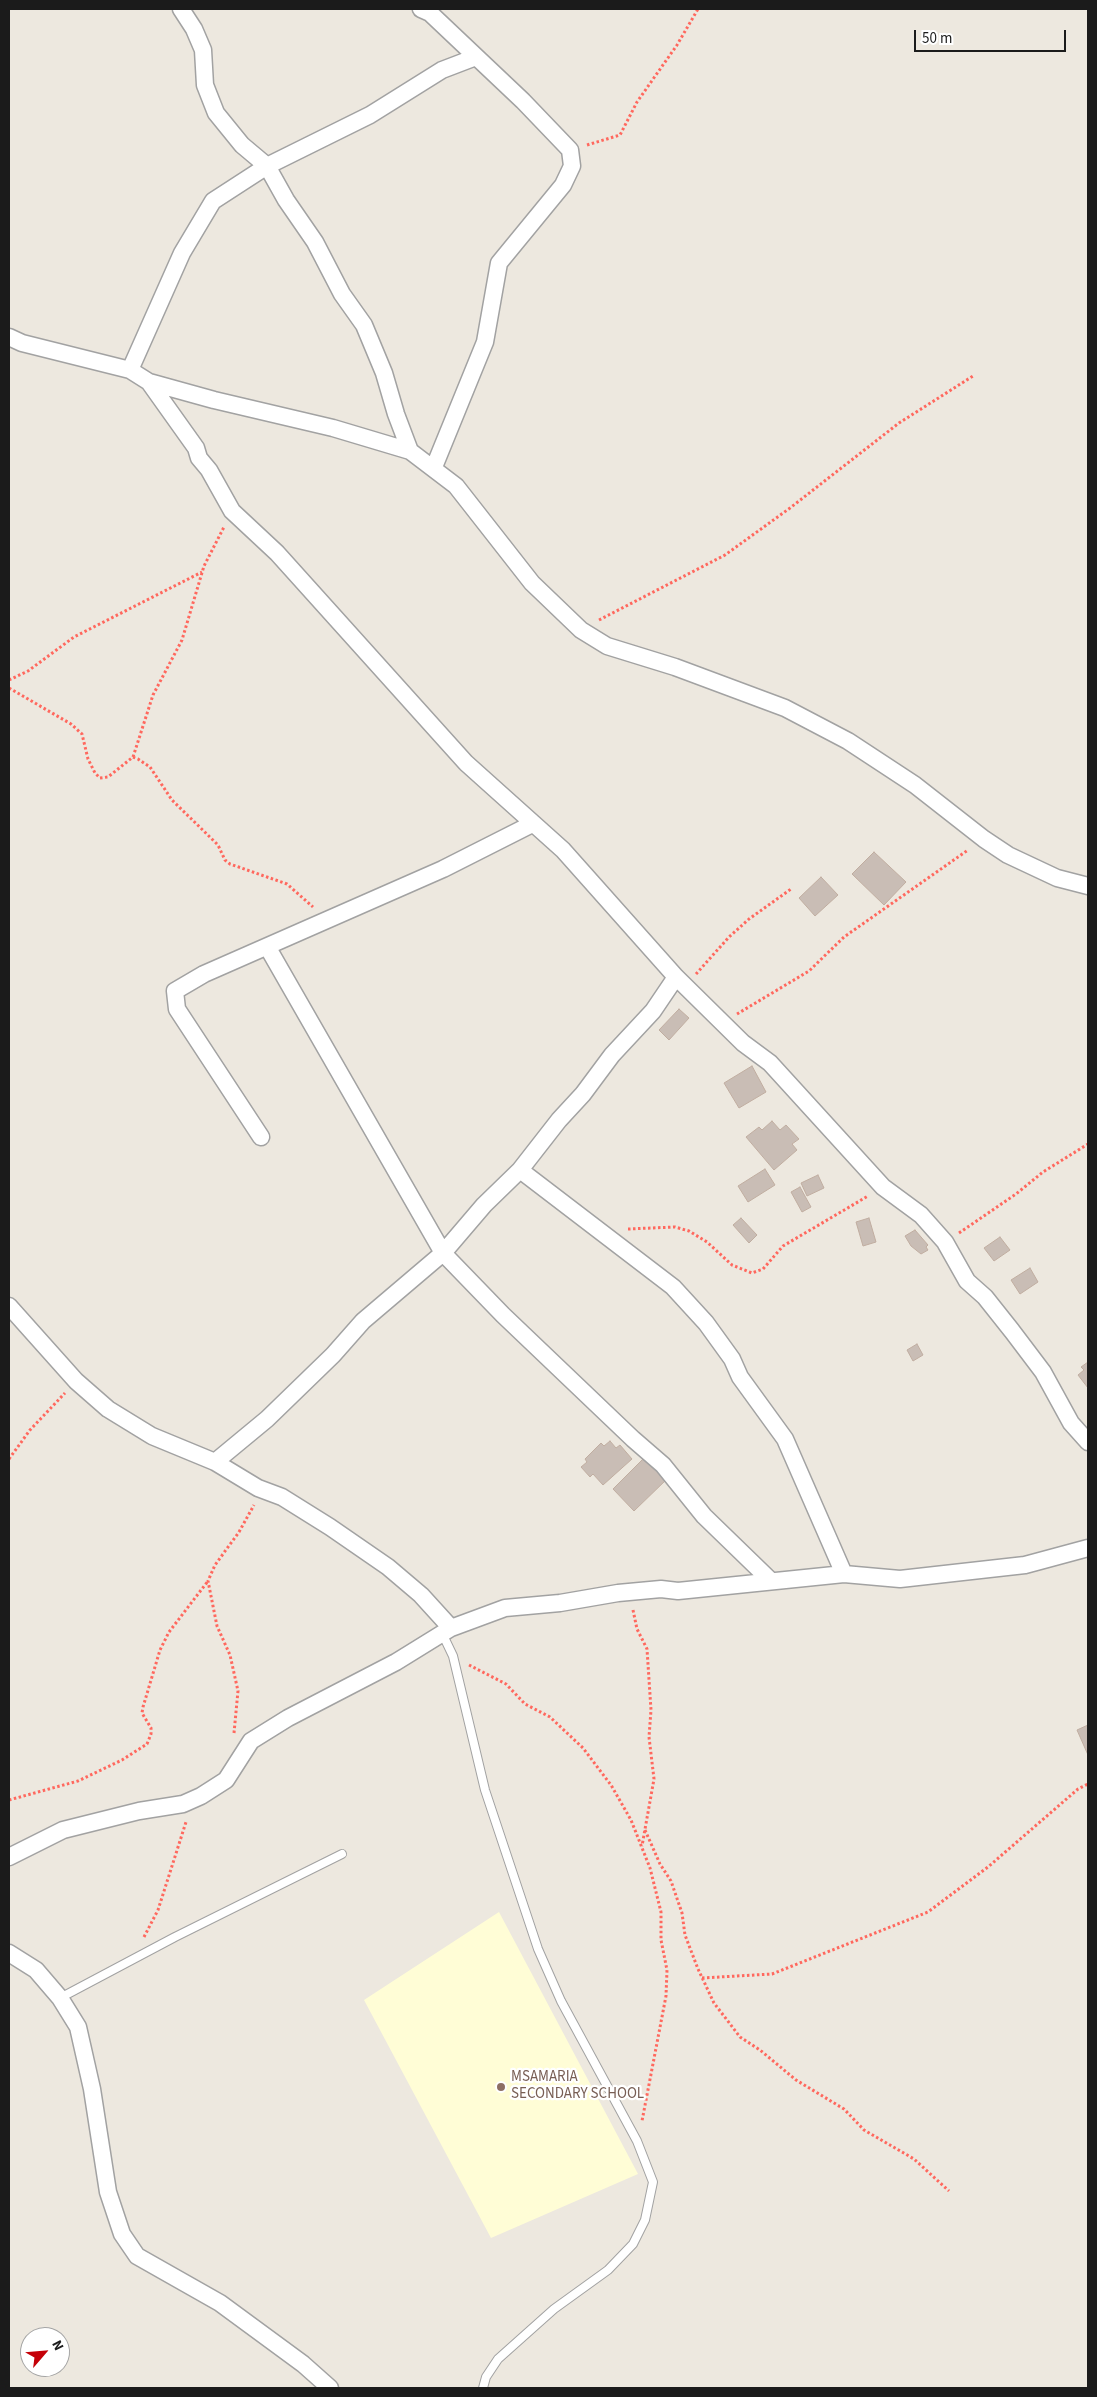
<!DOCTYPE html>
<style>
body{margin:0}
#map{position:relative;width:1097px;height:2397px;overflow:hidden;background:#ede8df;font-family:"Source Sans 3",sans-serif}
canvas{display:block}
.frame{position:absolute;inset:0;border:10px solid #1b1b1b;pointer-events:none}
.north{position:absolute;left:20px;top:2327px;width:50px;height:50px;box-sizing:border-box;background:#fff;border:1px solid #a4a4a4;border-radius:50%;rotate:63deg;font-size:14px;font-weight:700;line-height:20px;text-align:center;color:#1b1b1b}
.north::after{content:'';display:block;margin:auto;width:18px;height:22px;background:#c50008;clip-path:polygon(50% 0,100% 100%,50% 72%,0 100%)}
.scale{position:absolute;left:914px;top:30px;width:152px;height:22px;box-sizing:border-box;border:2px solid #1b1b1b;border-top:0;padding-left:6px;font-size:15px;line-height:18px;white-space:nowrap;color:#1b1b1b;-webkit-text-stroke:4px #fff;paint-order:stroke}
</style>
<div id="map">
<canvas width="1097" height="2397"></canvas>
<div class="frame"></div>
<div class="north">N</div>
<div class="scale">50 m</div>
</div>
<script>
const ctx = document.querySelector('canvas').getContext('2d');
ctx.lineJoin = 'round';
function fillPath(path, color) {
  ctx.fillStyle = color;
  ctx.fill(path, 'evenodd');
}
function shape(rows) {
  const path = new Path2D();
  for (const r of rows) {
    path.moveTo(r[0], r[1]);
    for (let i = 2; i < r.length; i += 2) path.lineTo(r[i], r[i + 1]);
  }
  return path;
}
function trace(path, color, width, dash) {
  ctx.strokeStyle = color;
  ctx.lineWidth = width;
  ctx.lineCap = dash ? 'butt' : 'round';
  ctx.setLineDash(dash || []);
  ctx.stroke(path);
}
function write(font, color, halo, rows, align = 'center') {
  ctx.font = font + ' "Source Sans 3",sans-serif';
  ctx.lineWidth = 4.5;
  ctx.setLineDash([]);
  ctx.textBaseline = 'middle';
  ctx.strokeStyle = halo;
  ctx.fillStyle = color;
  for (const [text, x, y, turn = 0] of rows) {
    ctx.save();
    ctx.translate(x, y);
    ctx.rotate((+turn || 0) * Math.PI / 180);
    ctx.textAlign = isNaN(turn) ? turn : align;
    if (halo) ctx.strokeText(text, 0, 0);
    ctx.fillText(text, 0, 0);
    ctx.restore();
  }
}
fillPath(shape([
 [499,1912,638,2174,491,2238,364,2000]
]), '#fffdd6');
const building = shape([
 [874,852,906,882,884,905,852,874,874,852],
 [821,877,838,895,815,916,799,898,821,877],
 [679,1009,689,1018,669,1040,659,1030,679,1009],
 [752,1066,766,1092,739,1108,724,1083,752,1066],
 [772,1121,780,1130,786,1125,799,1139,792,1144,797,1150,774,1170,746,1137,759,1127,762,1130,772,1121],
 [765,1169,775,1185,748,1202,738,1186,765,1169],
 [818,1175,824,1188,807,1196,801,1183,818,1175],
 [800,1187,811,1207,802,1212,791,1192,800,1187],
 [741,1218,757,1235,749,1243,733,1225,741,1218],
 [869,1218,876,1242,863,1246,856,1222,869,1218],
 [915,1230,928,1245,926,1247,928,1250,921,1254,911,1246,905,1236,915,1230],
 [1000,1237,1010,1250,994,1261,984,1248,1000,1237],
 [1030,1268,1038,1282,1020,1294,1011,1280,1030,1268],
 [917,1344,923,1355,913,1361,907,1350,917,1344],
 [1088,1362,1088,1388,1078,1375,1084,1370,1081,1367,1088,1362],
 [610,1441,616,1448,620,1445,632,1459,603,1485,593,1474,590,1477,581,1467,587,1462,585,1459,601,1443,604,1446,610,1441],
 [645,1457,667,1479,634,1511,613,1489,645,1457],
 [1088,1725,1088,1755,1077,1730,1088,1725]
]);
fillPath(building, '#c9bdb5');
trace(building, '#c0ada0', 1);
const service = shape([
 [442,1633,453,1656,485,1790,538,1949,561,2001,637,2141,653,2182,645,2220,633,2244,608,2270,554,2309,498,2359,486,2377,483,2388],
 [60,1998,175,1937,342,1854]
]);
const minor = shape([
 [181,9,194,29,203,50,205,85,216,113,242,145,267,166,286,200,315,242,342,294,364,325,384,373,396,414,410,451],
 [421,9,430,13,523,101,570,150,572,166,563,185,499,263,485,342,434,467],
 [9,337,22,343,130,370,149,382,196,448,199,458,209,470,232,511,277,553,466,763,563,850,676,977,743,1043,770,1063,883,1187,921,1215,945,1242,967,1281,985,1297,1012,1331,1043,1372,1071,1423,1088,1442],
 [130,370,182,253,213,201,267,166,370,115,442,70,476,57],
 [149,382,214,400,333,428,410,451,456,486,532,583,581,630,607,646,675,667,785,708,848,741,915,785,984,839,1008,855,1057,878,1088,886],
 [268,948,443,1253,503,1315,633,1439,663,1465,704,1516,770,1580],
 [261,1137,177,1009,175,991,204,974,443,869,532,824],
 [520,1170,673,1287,706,1323,732,1359,740,1377,785,1439,844,1574],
 [9,1306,76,1381,108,1409,152,1436,215,1462,258,1488,282,1497,330,1527,388,1567,421,1595,451,1628,505,1608,560,1603,618,1593,661,1589,678,1591,844,1574,900,1579,1025,1565,1088,1548],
 [215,1462,267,1419,333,1355,363,1321,443,1253,484,1205,520,1170,559,1120,583,1094,612,1055,653,1011,676,977],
 [9,1857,63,1830,139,1811,183,1804,201,1796,226,1780,251,1741,288,1718,396,1662,451,1628],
 [9,1953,36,1970,60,1998,78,2027,92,2089,108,2192,122,2234,137,2256,220,2303,303,2364,330,2388]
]);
trace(service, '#a2a2a2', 10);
trace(minor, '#a2a2a2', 19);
trace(shape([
 [587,145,620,135,637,102,677,45,698,9],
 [599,620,725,555,790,508,899,423,973,376],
 [9,680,28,671,74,637,202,572],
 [9,688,71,724,82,734,88,759,95,773,100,778,108,777,133,757,138,759,150,767,172,800,218,845,225,860,230,864,287,884,313,907],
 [133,757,153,695,182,640,204,566,224,527],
 [696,974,729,937,749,919,791,889],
 [737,1014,809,971,844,937,968,850],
 [628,1229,675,1227,689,1231,707,1242,732,1265,752,1273,763,1269,783,1246,868,1196],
 [959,1233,1016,1194,1043,1172,1088,1144],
 [9,1459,30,1430,65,1393],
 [633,1610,637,1629,647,1649,651,1710,649,1737,654,1779,642,1846],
 [469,1665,506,1684,525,1704,550,1717,583,1748,611,1785,631,1820,650,1868,661,1912,661,1940,667,1970,666,1996,642,2121],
 [234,1733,238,1691,230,1655,217,1626,208,1581,215,1565,239,1532,254,1505],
 [9,1800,78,1781,122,1760,147,1744,151,1734,151,1728,142,1713,143,1707,160,1650,169,1632,208,1581],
 [645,1830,660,1864,671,1881,682,1913,685,1935,698,1969,714,2003,740,2037,760,2050,796,2080,844,2109,864,2130,914,2159,949,2191],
 [144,1937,158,1910,186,1822],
 [702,1978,772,1974,928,1912,988,1867,1078,1789,1088,1784]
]), '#ff685e', 3, [2.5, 2.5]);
trace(service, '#fff', 8);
trace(minor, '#fff', 16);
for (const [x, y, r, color] of [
 [501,2087,5,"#8d6e63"]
]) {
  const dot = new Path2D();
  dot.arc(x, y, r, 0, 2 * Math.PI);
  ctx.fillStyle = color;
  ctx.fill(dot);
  trace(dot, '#fff', 2);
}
write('15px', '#785e54', '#fff', [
 ["MSAMARIA",511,2078],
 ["SECONDARY SCHOOL",511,2095]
], 'left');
</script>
